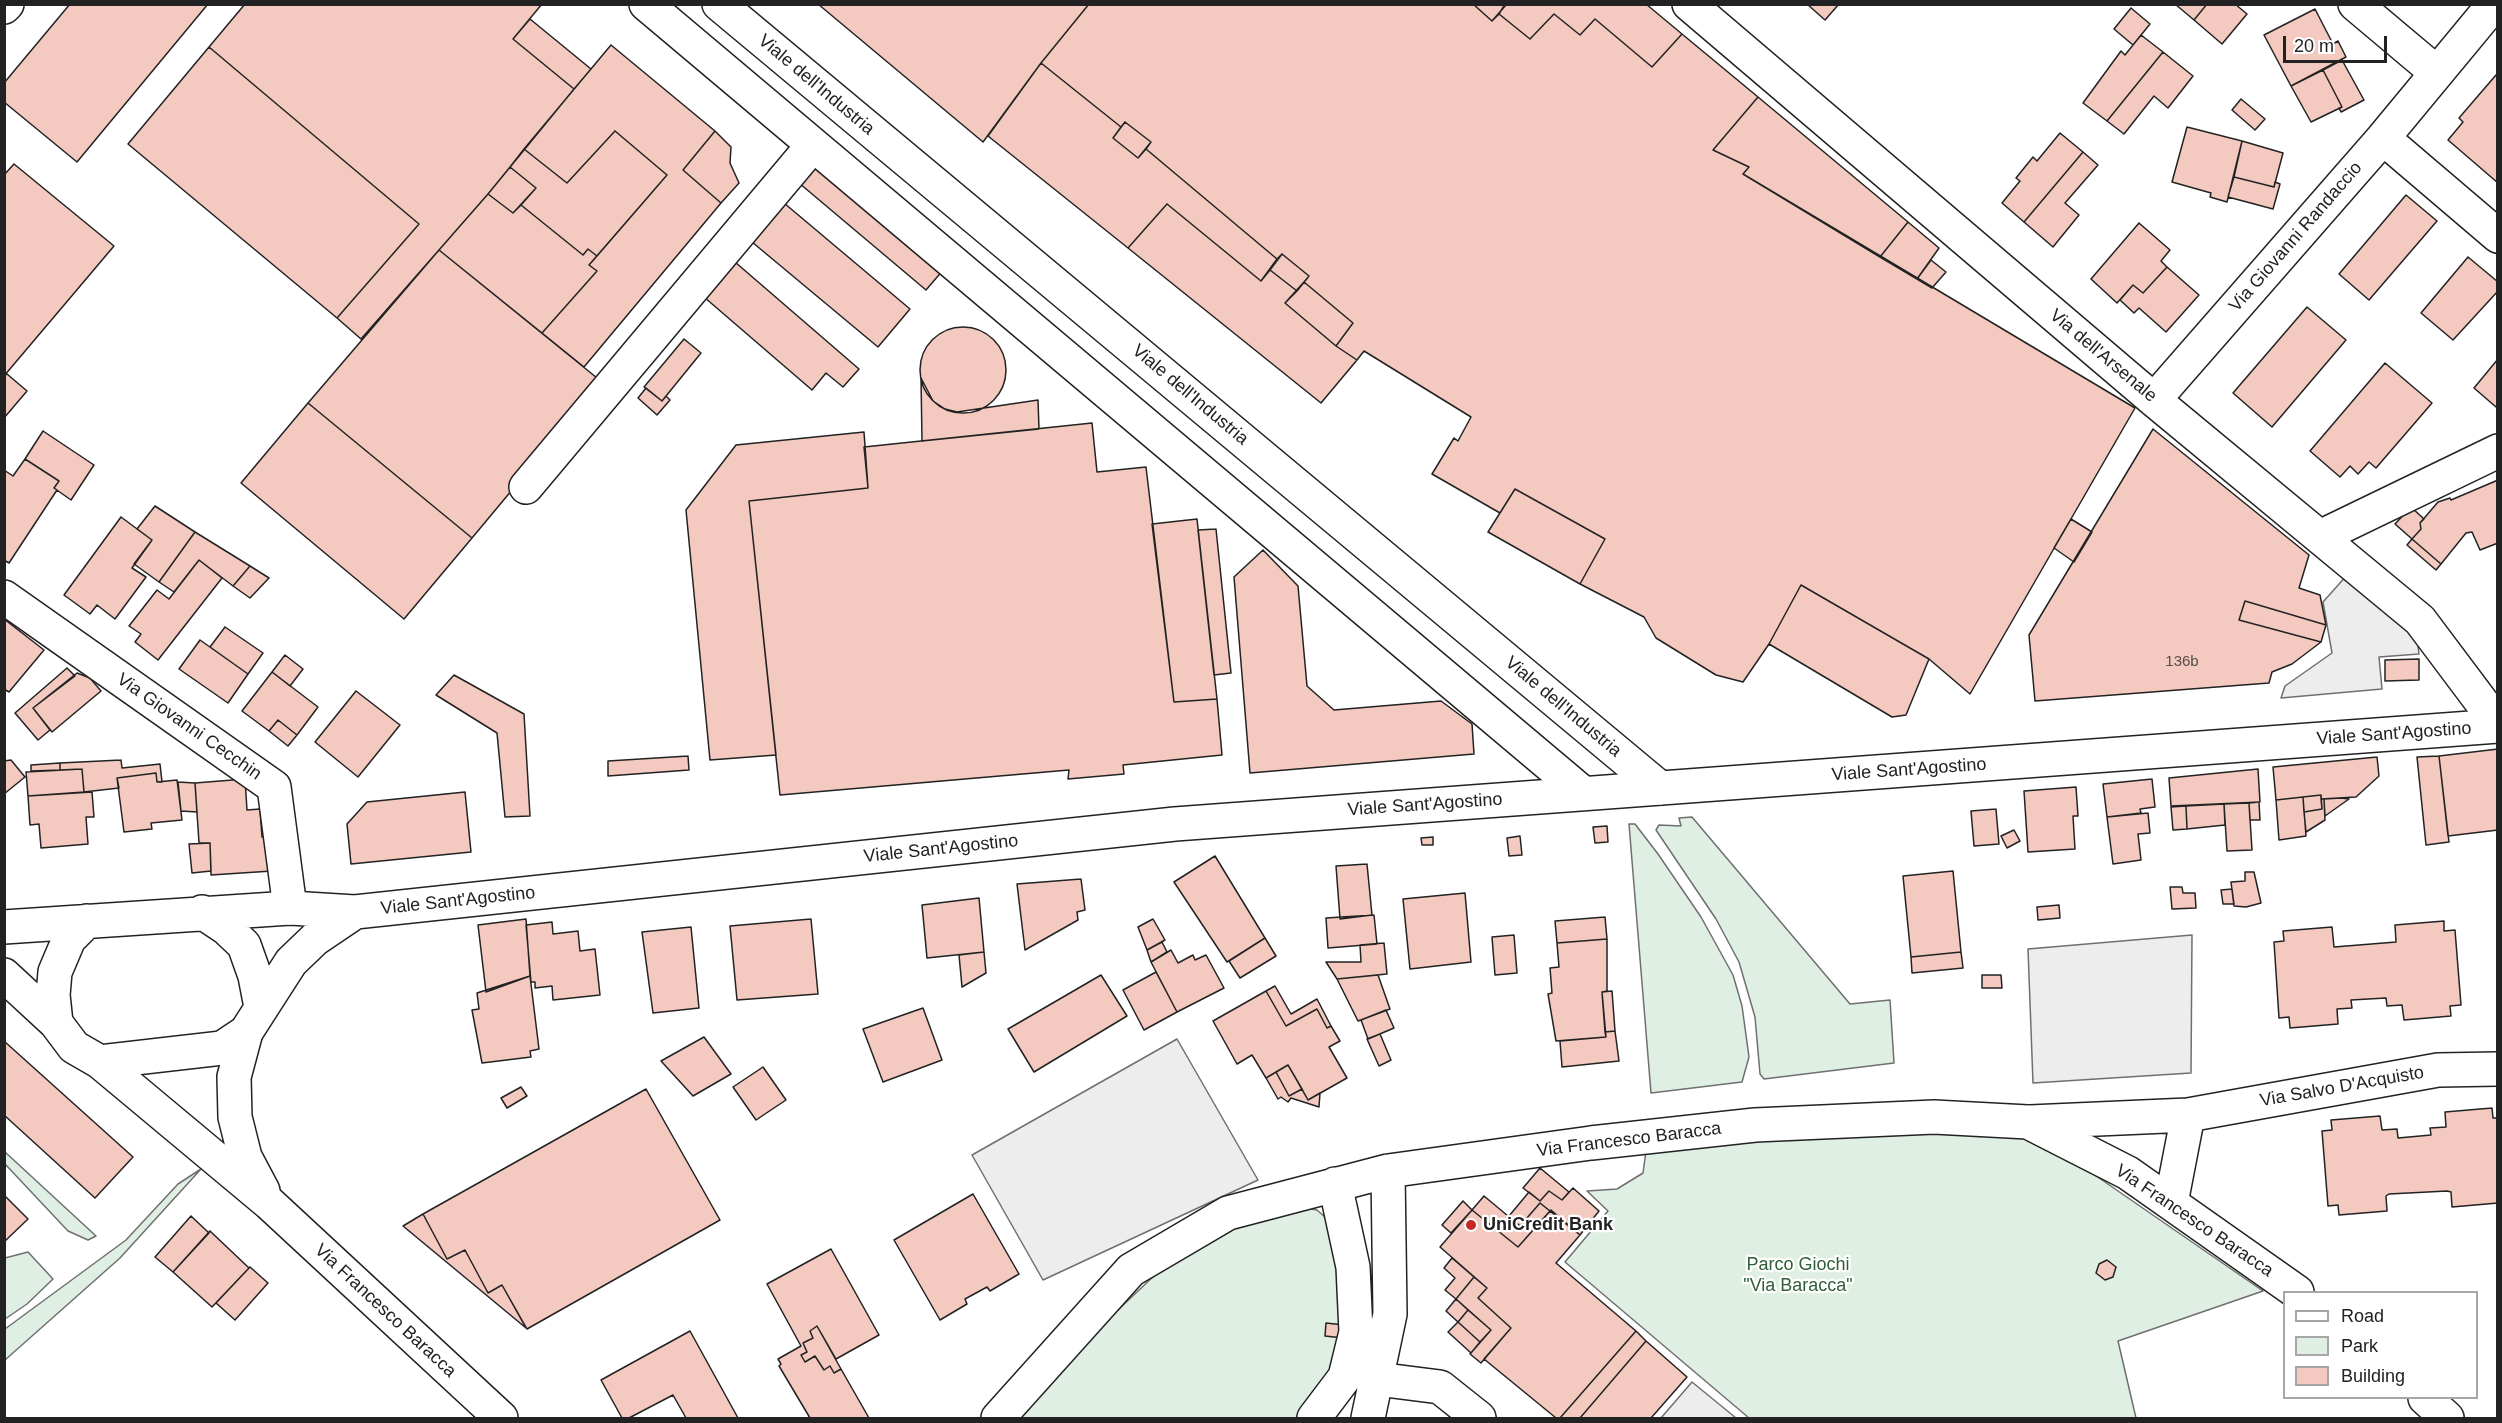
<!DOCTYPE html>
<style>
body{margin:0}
#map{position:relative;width:2502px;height:1423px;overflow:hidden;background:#fff;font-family:Helvetica,sans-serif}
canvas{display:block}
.frame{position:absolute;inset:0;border:6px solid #222;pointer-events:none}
.legend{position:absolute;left:2283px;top:1291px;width:195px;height:108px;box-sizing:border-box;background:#fff;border:2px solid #a7a7a7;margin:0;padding:8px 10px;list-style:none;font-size:18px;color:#222}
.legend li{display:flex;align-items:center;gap:12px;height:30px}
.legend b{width:30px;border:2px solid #a7a7a7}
.scale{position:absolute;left:2283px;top:36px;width:104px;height:27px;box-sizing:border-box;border:3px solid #222;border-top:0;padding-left:8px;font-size:18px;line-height:21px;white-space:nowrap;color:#222;-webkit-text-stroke:4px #fff;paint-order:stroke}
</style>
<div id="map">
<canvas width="2502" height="1423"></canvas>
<div class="frame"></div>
<ul class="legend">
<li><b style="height:8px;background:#fff"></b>Road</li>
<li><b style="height:16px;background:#e0efe3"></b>Park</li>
<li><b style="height:16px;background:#f3c9c0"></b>Building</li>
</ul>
<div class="scale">20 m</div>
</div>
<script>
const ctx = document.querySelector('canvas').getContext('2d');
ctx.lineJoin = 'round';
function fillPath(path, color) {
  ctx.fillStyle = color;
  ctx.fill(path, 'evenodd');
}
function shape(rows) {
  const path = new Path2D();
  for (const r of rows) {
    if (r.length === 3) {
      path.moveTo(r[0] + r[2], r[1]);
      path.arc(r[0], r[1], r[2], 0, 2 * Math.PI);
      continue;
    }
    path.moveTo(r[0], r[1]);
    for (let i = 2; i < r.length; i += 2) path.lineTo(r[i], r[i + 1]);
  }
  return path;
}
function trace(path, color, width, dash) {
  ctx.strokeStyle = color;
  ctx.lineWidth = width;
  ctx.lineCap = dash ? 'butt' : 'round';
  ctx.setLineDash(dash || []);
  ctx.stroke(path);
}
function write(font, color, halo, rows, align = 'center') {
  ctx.font = font + ' Helvetica,sans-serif';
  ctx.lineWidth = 4.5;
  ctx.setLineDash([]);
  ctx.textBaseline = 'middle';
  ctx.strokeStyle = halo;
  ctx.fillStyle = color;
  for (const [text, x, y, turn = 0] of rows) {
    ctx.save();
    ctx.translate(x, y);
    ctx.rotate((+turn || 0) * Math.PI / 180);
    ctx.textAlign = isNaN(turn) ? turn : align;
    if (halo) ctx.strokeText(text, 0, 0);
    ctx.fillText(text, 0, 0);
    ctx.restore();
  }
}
const green = shape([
 [1692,817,1850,1004,1890,1000,1894,1063,1764,1079,1760,1074,1755,1017,1739,962,1716,919,1656,830,1659,825,1681,826,1679,818,1692,817],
 [1629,824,1635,824,1658,854,1701,917,1733,975,1742,1006,1749,1057,1742,1082,1651,1093,1629,824],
 [1924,1120,2015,1129,2089,1171,2263,1291,2118,1341,2136,1418,1749,1418,1565,1262,1608,1211,1587,1191,1617,1189,1643,1173,1646,1151,1924,1120],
 [5,1152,96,1236,88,1240,68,1231,5,1164,5,1152],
 [201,1169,120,1258,5,1360,5,1329,126,1240,178,1184,201,1169],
 [1296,1206,1317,1210,1333,1224,1345,1351,1304,1418,1018,1418,1101,1326,1156,1274,1241,1225,1296,1206],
 [28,1252,53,1279,27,1304,5,1319,5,1258,28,1252]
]);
fillPath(green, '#e0efe3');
trace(green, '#6f6f6f', 1.5);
const parking = shape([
 [2348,574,2416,632,2419,654,2379,657,2382,689,2281,698,2285,686,2332,653,2323,602,2348,574],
 [2192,935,2191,1073,2033,1083,2028,949,2192,935],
 [1177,1039,1258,1180,1043,1280,972,1155,1177,1039],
 [1692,1382,1736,1418,1661,1418,1692,1382]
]);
fillPath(parking, '#ededed');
trace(parking, '#6f6f6f', 1.5);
const building = shape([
 [70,4,208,4,77,162,4,102,4,83,70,4],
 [245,4,542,4,513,39,574,89,488,194,361,339,337,318,419,224,209,47,245,4],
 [818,4,1089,4,1041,63,983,142,818,4],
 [1089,4,1473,4,1492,21,1499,14,1530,39,1554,14,1580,35,1595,19,1652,67,1682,34,1758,97,1713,150,1749,167,1743,174,2135,408,1970,694,1929,659,1801,585,1769,644,1743,682,1716,675,1656,638,1644,617,1580,584,1605,539,1515,489,1500,513,1432,474,1454,438,1458,441,1471,417,1364,351,1357,360,1336,346,1353,323,1304,282,1309,276,1282,254,1277,259,1146,149,1151,142,1125,122,1121,127,1041,63,1089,4],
 [1473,4,1505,4,1506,5,1492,21,1473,4],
 [1505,4,1646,4,1682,34,1652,67,1595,19,1580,35,1554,14,1530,39,1499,14,1505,4],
 [1807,4,1839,4,1825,20,1807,4],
 [2175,4,2207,4,2194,20,2175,4],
 [2207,4,2235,4,2247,14,2222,44,2194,20,2207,4],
 [2131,8,2150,24,2133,45,2114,29,2131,8],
 [2315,9,2333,44,2338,41,2346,57,2291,86,2264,35,2315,9],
 [530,19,591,69,574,89,513,39,530,19],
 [2141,35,2163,52,2107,121,2083,103,2121,51,2125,55,2141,35],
 [611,45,715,131,683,170,721,203,584,367,542,333,597,271,589,265,667,175,615,131,567,183,524,149,611,45],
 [209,47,419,224,337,318,128,144,209,47],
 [2163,52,2193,76,2168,108,2154,96,2124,134,2107,121,2163,52],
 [2342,60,2364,100,2341,112,2339,108,2342,107,2323,70,2342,60],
 [1041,63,1121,127,1113,138,1138,158,1146,149,1277,259,1261,281,1167,204,1128,248,988,136,1041,63],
 [2323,70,2342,107,2311,122,2291,86,2323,70],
 [2496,75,2498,77,2498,183,2448,140,2463,122,2459,118,2496,75],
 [1758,97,1908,222,1880,257,1743,174,1749,167,1713,150,1758,97],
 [2241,99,2265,119,2255,130,2232,110,2241,99],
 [1125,122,1151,142,1138,158,1113,138,1125,122],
 [2187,127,2242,141,2227,202,2210,197,2211,193,2172,182,2187,127],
 [615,131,667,175,597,256,588,249,583,255,521,205,536,188,510,167,524,149,567,183,615,131],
 [715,131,731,147,730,163,739,183,721,203,683,170,715,131],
 [2060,133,2083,152,2024,222,2002,203,2020,181,2016,178,2033,157,2037,161,2060,133],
 [2242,141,2283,153,2274,187,2234,177,2242,141],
 [2083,152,2098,165,2065,203,2079,215,2053,247,2024,222,2083,152],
 [817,162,944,269,926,290,799,183,817,162],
 [14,164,114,246,4,376,4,175,14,164],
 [510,167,536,188,513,213,488,194,510,167],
 [2234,177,2274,187,2275,182,2280,184,2273,209,2228,197,2234,177],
 [488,194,513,213,521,205,583,255,588,249,597,256,589,265,597,271,542,333,439,250,488,194],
 [2406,195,2437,221,2369,300,2339,274,2406,195],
 [784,203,910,309,878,347,752,242,784,203],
 [1167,204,1261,281,1270,270,1297,291,1285,303,1336,346,1357,360,1321,403,1128,248,1167,204],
 [1908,222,1939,248,1917,279,1880,257,1908,222],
 [2139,223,2170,250,2161,261,2167,267,2143,293,2133,285,2117,303,2091,279,2139,223],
 [439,250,602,382,472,538,308,403,439,250],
 [1282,254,1309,276,1297,291,1270,270,1282,254],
 [2468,257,2498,282,2498,291,2453,340,2421,313,2468,257],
 [1931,260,1946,272,1932,288,1917,279,1931,260],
 [735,262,859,369,843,387,826,373,812,390,704,297,735,262],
 [2167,267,2199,295,2166,332,2139,308,2134,313,2120,300,2133,285,2143,293,2167,267],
 [1304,282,1353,323,1336,346,1285,303,1304,282],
 [2307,307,2346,340,2272,427,2233,393,2307,307],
 [963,370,43],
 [684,339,701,353,662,401,644,387,684,339],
 [2498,359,2498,404,2496,407,2474,388,2498,359],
 [2385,363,2432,403,2376,468,2369,462,2358,474,2350,466,2340,477,2310,451,2385,363],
 [7,374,27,391,4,418,4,376,7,374],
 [921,378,933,401,945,409,957,412,1038,400,1039,429,922,441,921,378],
 [646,388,662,401,666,396,670,400,657,415,638,398,646,388],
 [308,403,472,538,404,619,241,483,308,403],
 [1092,423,1097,472,1146,467,1174,702,1217,699,1222,755,1123,765,1124,774,1068,779,1069,770,780,795,749,501,868,488,864,447,1092,423],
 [2153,429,2309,555,2299,588,2320,595,2326,625,2245,601,2239,620,2321,642,2292,664,2272,672,2269,683,2035,701,2029,635,2153,429],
 [43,431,94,465,71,500,54,488,59,481,25,459,43,431],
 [864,432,868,488,749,501,776,755,710,760,686,510,736,445,864,432],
 [25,459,59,481,54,488,57,490,9,563,4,560,4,470,13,476,25,459],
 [2498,480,2498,543,2480,550,2472,532,2466,533,2441,564,2412,539,2421,529,2420,523,2438,502,2450,498,2451,500,2498,480],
 [1515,489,1605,539,1580,584,1488,532,1515,489],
 [155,506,195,532,159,582,134,564,152,540,137,529,155,506],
 [2411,507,2424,519,2420,523,2421,529,2412,539,2395,524,2411,507],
 [121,517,152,540,132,568,146,577,115,619,97,605,90,614,64,595,121,517],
 [1197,519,1217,699,1174,702,1152,524,1197,519],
 [2071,519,2092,532,2074,562,2054,548,2071,519],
 [1216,529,1231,673,1214,675,1198,530,1216,529],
 [195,532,250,566,233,586,199,560,174,592,159,582,195,532],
 [2412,539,2441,564,2436,570,2407,545,2412,539],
 [1263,550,1298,586,1307,686,1334,710,1441,701,1472,724,1474,754,1250,773,1234,577,1263,550],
 [199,560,222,578,158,660,135,642,141,634,129,626,157,590,169,599,199,560],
 [250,566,269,578,250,598,233,586,250,566],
 [1801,585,1929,659,1906,715,1892,717,1769,644,1801,585],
 [2245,601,2326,625,2321,642,2239,620,2245,601],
 [4,619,44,650,9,692,4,689,4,619],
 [225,627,263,653,248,674,210,647,225,627],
 [200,640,248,674,228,703,179,669,200,640],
 [285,655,303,669,290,686,272,672,285,655],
 [2419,659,2419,680,2385,681,2385,660,2419,659],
 [67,668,75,676,33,708,50,730,38,740,15,713,67,668],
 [272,672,318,707,297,735,278,720,269,731,242,711,272,672],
 [77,673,90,678,101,691,52,732,33,708,77,673],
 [454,675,524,714,530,816,505,817,497,733,436,695,454,675],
 [356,691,400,725,358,777,315,742,356,691],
 [278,720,297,735,288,746,269,731,278,720],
 [2498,749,2498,830,2448,836,2439,756,2498,749],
 [688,756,689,770,608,776,608,761,688,756],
 [2439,756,2449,842,2426,845,2417,757,2439,756],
 [2377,757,2379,776,2356,797,2321,799,2321,795,2276,800,2273,767,2377,757],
 [11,760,25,777,4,794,4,761,11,760],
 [121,760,122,768,160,764,162,782,157,782,156,773,117,778,119,788,84,792,82,769,60,770,60,763,121,760],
 [60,763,60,770,31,771,31,765,60,763],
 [82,769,84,792,28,796,26,772,82,769],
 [2258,769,2260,802,2171,806,2169,778,2258,769],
 [156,773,157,782,177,780,182,820,151,823,152,829,124,832,117,778,156,773],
 [245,779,247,810,260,809,262,837,270,837,272,871,211,875,210,843,199,843,195,783,245,779],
 [2152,779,2155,807,2140,809,2141,813,2107,817,2103,784,2152,779],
 [178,782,195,783,197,812,181,811,178,782],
 [2076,787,2078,816,2073,816,2075,849,2028,852,2024,791,2076,787],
 [92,792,94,817,86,817,88,844,41,848,39,824,30,825,28,796,92,792],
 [465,792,471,852,351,864,347,824,367,802,465,792],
 [2321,795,2322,809,2304,812,2303,797,2321,795],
 [2303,797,2306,836,2279,840,2276,800,2303,797],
 [2341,798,2349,799,2325,816,2324,799,2341,798],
 [2321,799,2324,799,2325,820,2306,832,2304,812,2322,809,2321,799],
 [2259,802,2260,820,2250,820,2249,803,2259,802],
 [2249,803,2252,850,2227,851,2224,804,2249,803],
 [2224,804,2225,825,2187,829,2186,806,2224,804],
 [2186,806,2187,829,2173,830,2171,807,2186,806],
 [1996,809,1999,844,1974,846,1971,811,1996,809],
 [2148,813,2150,833,2138,834,2141,860,2113,864,2107,817,2148,813],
 [1607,826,1608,842,1595,843,1593,827,1607,826],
 [2014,830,2020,841,2007,848,2001,836,2014,830],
 [1520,836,1522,855,1509,856,1507,838,1520,836],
 [1433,837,1433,845,1422,845,1421,838,1433,837],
 [210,843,211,871,192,873,189,844,210,843],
 [1215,856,1265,938,1227,962,1174,882,1215,856],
 [1367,864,1372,915,1340,919,1336,866,1367,864],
 [1953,871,1961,952,1911,957,1903,876,1953,871],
 [2245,872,2254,872,2261,903,2246,907,2234,906,2231,882,2245,881,2245,872],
 [1081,879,1085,910,1077,912,1078,920,1025,950,1017,884,1081,879],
 [2170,887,2182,887,2183,893,2195,893,2196,908,2172,909,2170,887],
 [2232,889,2234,904,2223,904,2221,890,2232,889],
 [1465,893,1471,962,1410,969,1403,899,1465,893],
 [979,898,984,952,927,958,922,905,979,898],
 [2059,905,2060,918,2038,920,2037,907,2059,905],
 [1374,915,1377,944,1328,948,1326,918,1374,915],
 [1605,917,1607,939,1557,943,1555,921,1605,917],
 [526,919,530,976,486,992,478,925,526,919],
 [811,919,818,994,737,1000,730,926,811,919],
 [1153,919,1165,940,1147,950,1138,927,1153,919],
 [2444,921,2444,931,2455,930,2461,1005,2450,1006,2451,1016,2404,1020,2402,1005,2387,1006,2386,998,2351,1000,2352,1008,2337,1009,2338,1024,2290,1028,2289,1017,2279,1018,2274,942,2284,941,2283,931,2332,927,2334,947,2396,942,2395,925,2444,921],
 [552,922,553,934,578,931,580,951,595,949,600,995,553,1000,552,986,535,988,535,982,531,982,526,925,552,922],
 [691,927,699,1008,653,1013,642,932,691,927],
 [1514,935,1517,973,1495,975,1492,937,1514,935],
 [1265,938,1276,956,1240,978,1229,961,1265,938],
 [1607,939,1607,991,1602,992,1606,1037,1556,1041,1548,994,1552,993,1550,968,1559,967,1557,943,1607,939],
 [1162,942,1167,952,1151,962,1147,950,1162,942],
 [1384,943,1387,974,1337,979,1326,962,1361,962,1360,945,1384,943],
 [1171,950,1178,963,1193,955,1195,960,1206,955,1224,988,1177,1012,1151,962,1171,950],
 [984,952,986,973,962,987,959,955,984,952],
 [1961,952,1963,968,1912,973,1911,957,1961,952],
 [1156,972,1177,1012,1144,1030,1123,990,1156,972],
 [1101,975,1127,1016,1034,1072,1008,1029,1101,975],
 [1378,975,1390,1009,1358,1021,1337,979,1378,975],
 [1982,975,2001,975,2002,988,1982,988,1982,975],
 [530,976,539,1049,530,1051,531,1057,482,1063,472,1010,479,1009,477,993,530,976],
 [1275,986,1291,1014,1317,999,1331,1026,1327,1028,1317,1009,1286,1026,1266,991,1275,986],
 [1266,991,1286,1026,1317,1009,1327,1028,1331,1026,1340,1041,1329,1047,1347,1078,1308,1100,1288,1065,1266,1078,1252,1055,1237,1064,1213,1021,1266,991],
 [1612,991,1615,1031,1605,1032,1602,992,1612,991],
 [923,1008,942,1060,883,1082,863,1029,923,1008],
 [1386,1010,1394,1028,1368,1039,1361,1020,1386,1010],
 [1615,1031,1619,1061,1562,1067,1560,1041,1606,1037,1605,1032,1615,1031],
 [1380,1034,1391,1060,1379,1066,1367,1039,1380,1034],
 [704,1037,731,1074,693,1096,661,1061,704,1037],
 [4,1041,133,1157,95,1198,4,1115,4,1041],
 [1288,1065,1302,1089,1289,1096,1276,1072,1288,1065],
 [763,1067,786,1100,756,1120,733,1087,763,1067],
 [1276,1072,1289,1096,1302,1089,1308,1100,1320,1093,1319,1107,1291,1098,1288,1102,1281,1097,1278,1099,1266,1078,1276,1072],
 [521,1087,527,1096,507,1108,501,1098,521,1087],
 [646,1089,720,1220,527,1329,502,1285,488,1293,465,1250,447,1259,423,1214,646,1089],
 [2492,1108,2493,1118,2498,1118,2498,1203,2452,1207,2451,1192,2447,1191,2389,1194,2386,1196,2387,1211,2339,1215,2338,1205,2328,1206,2322,1131,2332,1130,2331,1120,2380,1116,2382,1130,2397,1129,2398,1138,2431,1135,2430,1128,2446,1127,2445,1112,2492,1108],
 [1540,1168,1569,1192,1562,1200,1549,1191,1540,1201,1523,1188,1540,1168],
 [1573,1188,1599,1211,1580,1235,1540,1203,1520,1226,1509,1216,1529,1192,1540,1201,1549,1191,1562,1200,1573,1188],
 [973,1194,1019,1274,990,1291,987,1287,965,1299,967,1304,940,1320,894,1240,973,1194],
 [4,1195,28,1219,4,1242,4,1195],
 [1484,1196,1520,1226,1540,1203,1550,1211,1518,1247,1472,1210,1484,1196],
 [1463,1201,1472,1210,1451,1233,1442,1225,1463,1201],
 [1472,1210,1518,1247,1551,1210,1580,1235,1556,1263,1636,1331,1560,1418,1556,1418,1484,1359,1511,1328,1478,1298,1487,1288,1440,1247,1472,1210],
 [423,1214,447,1259,465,1250,488,1293,502,1285,526,1328,403,1226,423,1214],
 [191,1216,209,1233,173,1272,155,1257,191,1216],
 [210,1231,249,1268,212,1307,173,1272,210,1231],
 [831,1249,879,1335,836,1359,817,1326,810,1331,813,1338,803,1343,807,1352,801,1355,805,1362,815,1356,824,1370,830,1366,834,1373,841,1369,869,1418,810,1418,779,1366,781,1364,778,1359,801,1346,767,1284,831,1249],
 [1452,1258,1474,1277,1456,1299,1445,1290,1455,1278,1444,1268,1452,1258],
 [2107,1260,2116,1267,2113,1277,2105,1280,2096,1273,2099,1264,2107,1260],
 [250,1267,268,1283,235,1320,216,1303,250,1267],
 [1474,1277,1487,1288,1478,1298,1511,1328,1481,1363,1470,1354,1491,1330,1456,1299,1474,1277],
 [1456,1299,1468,1310,1458,1322,1446,1311,1456,1299],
 [1468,1310,1491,1330,1480,1342,1458,1322,1468,1310],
 [1458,1322,1480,1342,1471,1353,1448,1332,1458,1322],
 [1326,1323,1344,1325,1343,1338,1325,1336,1326,1323],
 [817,1326,841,1369,834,1373,830,1366,824,1370,815,1356,805,1362,801,1355,807,1352,803,1343,813,1338,810,1331,817,1326],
 [690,1331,738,1418,686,1418,673,1395,629,1418,622,1418,601,1380,690,1331],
 [1636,1331,1646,1341,1580,1418,1560,1418,1636,1331],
 [1646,1341,1687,1377,1651,1418,1580,1418,1646,1341]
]);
fillPath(building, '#f3c9c0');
trace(building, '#222', 1.5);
const minor = shape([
 [646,4,1583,793],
 [719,4,1660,788],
 [1689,4,2154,400,2420,620,2498,724],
 [2355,4,2437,73],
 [4,7,7,4],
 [2383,138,2498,236],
 [2154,400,2383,138,2494,4],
 [526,487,813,145],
 [2320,537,2498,451],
 [4,597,274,787,290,908],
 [246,1032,234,1077,235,1117,245,1157,263,1191],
 [100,1062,269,1203,501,1418],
 [2188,1115,2438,1070,2498,1069],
 [2030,1122,2188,1115,2171,1203],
 [1377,1379,1440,1387,1479,1418],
 [2425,1398,2447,1418],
 [998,1418,1131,1270,1228,1213,1388,1171,1591,1143,1755,1125,1934,1117,2028,1122,2128,1173,2297,1292],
 [1314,1418,1345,1377,1356,1332,1353,1267,1335,1184],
 [1368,1418,1390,1314,1388,1171]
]);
const major = shape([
 [202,912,226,928,244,945,255,976,261,1007],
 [4,927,290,908,355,912,1175,824,2498,726],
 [4,975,56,1023,74,1047,100,1062,222,1048,246,1032,291,962,315,939,355,912],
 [56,1023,53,995,55,972,69,939,87,921]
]);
trace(minor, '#222', 36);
trace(major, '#222', 36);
trace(minor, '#fff', 33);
trace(major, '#fff', 33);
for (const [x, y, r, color] of [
 [1471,1225,6,"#c62828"]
]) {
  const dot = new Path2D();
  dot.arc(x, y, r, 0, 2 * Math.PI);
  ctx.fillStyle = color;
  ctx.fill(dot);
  trace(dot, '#fff', 2);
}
write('15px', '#564c4a', null, [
 ["136b",2182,662]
]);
write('18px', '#222', '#fff', [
 ["Viale dell'Industria",816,85,40],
 ["Via Giovanni Randaccio",2296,237,-49],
 ["Via dell'Arsenale",2103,356,40],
 ["Viale dell'Industria",1190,395,40],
 ["Viale dell'Industria",1563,707,40],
 ["Via Giovanni Cecchin",189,727,35],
 ["Viale Sant'Agostino",2394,734,-4],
 ["Viale Sant'Agostino",1909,770,-4],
 ["Viale Sant'Agostino",1425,805,-4],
 ["Viale Sant'Agostino",941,849,-6],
 ["Viale Sant'Agostino",458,901,-6],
 ["Via Salvo D'Acquisto",2342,1087,-10],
 ["Via Francesco Baracca",1629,1140,-7],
 ["Via Francesco Baracca",2194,1221,34],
 ["Via Francesco Baracca",385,1311,43]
]);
write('bold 18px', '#222', '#fff', [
 ["UniCredit Bank",1483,1225]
], 'left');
write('18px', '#2f5e38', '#fff', [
 ["Parco Giochi",1798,1265],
 ["\"Via Baracca\"",1798,1286]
]);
</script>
